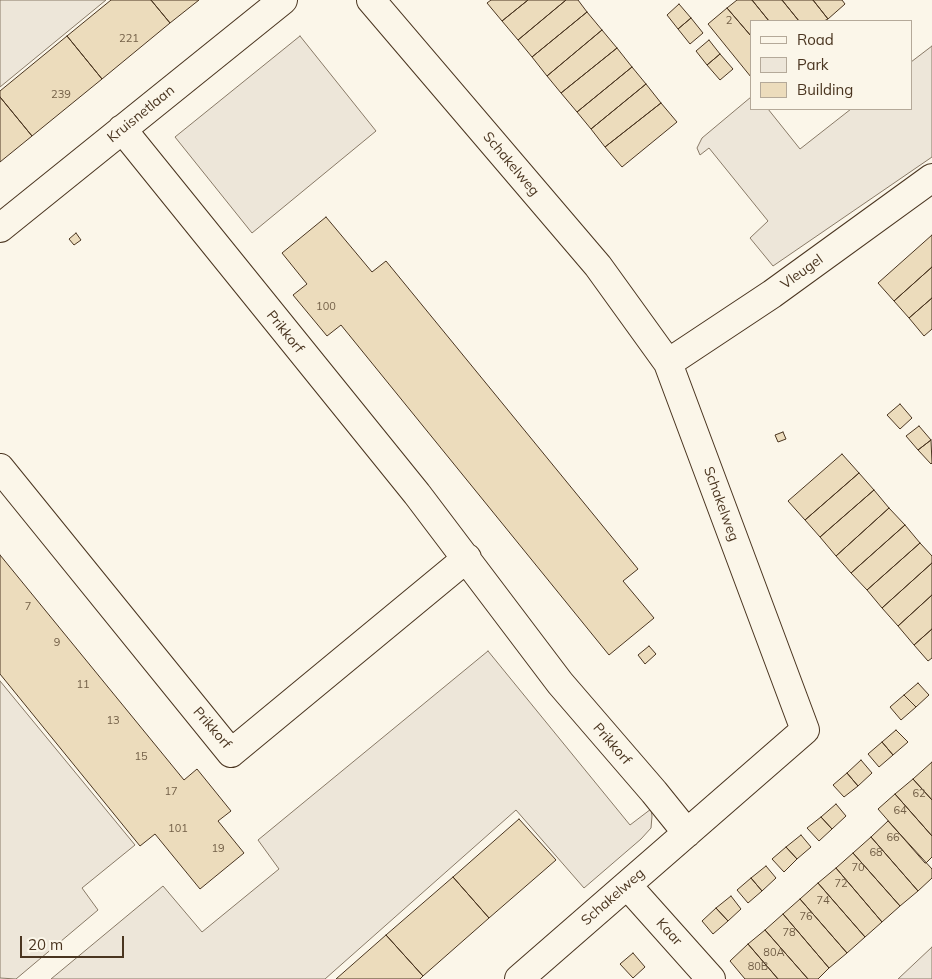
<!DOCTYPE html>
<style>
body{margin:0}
#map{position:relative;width:932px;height:979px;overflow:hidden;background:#fbf6e9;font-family:Mulish,sans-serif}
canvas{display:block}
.legend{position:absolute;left:750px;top:20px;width:162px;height:90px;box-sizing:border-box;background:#fbf6e9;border:1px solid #b4a999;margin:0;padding:6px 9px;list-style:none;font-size:15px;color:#4a3520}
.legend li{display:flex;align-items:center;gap:10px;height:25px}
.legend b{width:25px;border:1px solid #b4a999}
.scale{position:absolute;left:20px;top:936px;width:104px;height:22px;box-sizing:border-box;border:2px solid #4a3520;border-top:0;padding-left:6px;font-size:15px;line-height:18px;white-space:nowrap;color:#4a3520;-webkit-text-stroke:4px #fbf6e9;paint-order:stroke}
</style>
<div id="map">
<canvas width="932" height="979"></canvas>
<ul class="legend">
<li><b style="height:6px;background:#fbf6e9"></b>Road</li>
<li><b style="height:14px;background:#ede6d9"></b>Park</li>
<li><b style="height:14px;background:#ecdcbc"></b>Building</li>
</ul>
<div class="scale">20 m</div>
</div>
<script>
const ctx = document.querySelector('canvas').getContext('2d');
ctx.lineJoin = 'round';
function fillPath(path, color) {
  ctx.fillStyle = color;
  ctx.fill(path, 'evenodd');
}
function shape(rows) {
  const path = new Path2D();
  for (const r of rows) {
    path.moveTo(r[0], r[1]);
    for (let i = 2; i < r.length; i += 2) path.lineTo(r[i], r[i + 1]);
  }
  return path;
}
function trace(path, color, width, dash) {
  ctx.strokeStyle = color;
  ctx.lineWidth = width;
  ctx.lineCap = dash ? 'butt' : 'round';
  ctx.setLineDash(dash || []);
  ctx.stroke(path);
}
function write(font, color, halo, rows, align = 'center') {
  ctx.font = font + ' Mulish,sans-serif';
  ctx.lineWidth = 4;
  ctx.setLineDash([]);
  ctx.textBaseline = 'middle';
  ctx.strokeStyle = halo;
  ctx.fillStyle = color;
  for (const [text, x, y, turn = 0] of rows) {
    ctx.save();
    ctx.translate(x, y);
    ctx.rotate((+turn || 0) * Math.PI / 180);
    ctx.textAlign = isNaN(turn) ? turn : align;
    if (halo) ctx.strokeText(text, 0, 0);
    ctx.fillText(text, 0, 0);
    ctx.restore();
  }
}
const green = shape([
 [0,0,106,0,0,87,0,0],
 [300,36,376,131,252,233,175,137,300,36],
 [932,46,932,157,773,266,750,238,768,221,709,148,700,155,697,148,702,138,751,97,751,109,768,109,800,149,851,109,911,109,911,62,932,46],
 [488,651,630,825,651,809,652,816,651,828,641,839,584,888,516,810,325,979,51,979,163,886,202,932,279,869,258,840,488,651],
 [0,681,135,845,82,888,98,910,16,979,0,978,0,681],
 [932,947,932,979,898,979,932,947]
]);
fillPath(green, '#ede6d9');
trace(green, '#887966', 1);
const building = shape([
 [111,0,151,0,170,23,102,79,67,36,111,0],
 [151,0,199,0,170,23,151,0],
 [491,0,528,0,502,21,487,3,491,0],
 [528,0,566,0,518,40,502,21,528,0],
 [566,0,578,0,587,12,532,57,518,40,566,0],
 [737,0,752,0,769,21,751,21,751,36,727,8,737,0],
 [752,0,782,0,799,21,769,21,752,0],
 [782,0,813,0,828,19,824,21,799,21,782,0],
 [813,0,842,0,845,4,828,19,813,0],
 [679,4,691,18,678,29,667,15,679,4],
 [727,8,751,36,751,77,708,24,727,8],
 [587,12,602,30,547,76,532,57,587,12],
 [691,18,703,33,690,44,678,29,691,18],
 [602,30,617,48,561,93,547,76,602,30],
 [67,36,102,79,32,136,0,97,0,91,67,36],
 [709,40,720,54,707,65,696,51,709,40],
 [617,48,632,67,577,112,561,93,617,48],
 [720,54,733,69,720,80,707,65,720,54],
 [632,67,646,84,591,129,577,112,632,67],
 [646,84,661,103,605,147,591,129,646,84],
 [0,97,32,136,0,162,0,97],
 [661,103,677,122,622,167,605,147,661,103],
 [326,217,372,272,386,261,638,569,623,581,654,618,609,655,341,325,327,336,293,295,307,284,282,253,326,217],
 [76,233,81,240,74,245,69,239,76,233],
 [932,235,932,267,894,301,878,283,932,235],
 [932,267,932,298,909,318,894,301,932,267],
 [932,298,932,329,924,336,909,318,932,298],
 [900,404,912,418,900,429,887,415,900,404],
 [919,426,931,440,918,450,906,436,919,426],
 [783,432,786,439,778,442,775,435,783,432],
 [931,440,932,463,931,464,918,450,931,440],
 [842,454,859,473,805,520,788,501,842,454],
 [859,473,874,490,820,537,805,520,859,473],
 [874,490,889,508,836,556,820,537,874,490],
 [889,508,905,525,851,573,836,556,889,508],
 [905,525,920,543,867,590,851,573,905,525],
 [920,543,932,556,932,563,882,608,867,590,920,543],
 [0,555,184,780,197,769,231,811,218,821,244,853,200,889,155,834,140,846,0,674,0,555],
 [932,563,932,595,898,626,882,608,932,563],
 [932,595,932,629,914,645,898,626,932,595],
 [932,629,932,658,928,661,914,645,932,629],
 [649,646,656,654,645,664,638,655,649,646],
 [918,683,929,695,916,707,904,695,918,683],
 [904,695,916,707,901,720,890,707,904,695],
 [896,730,908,742,893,755,882,742,896,730],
 [882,742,893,755,879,767,868,754,882,742],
 [861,760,872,773,858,786,847,773,861,760],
 [932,762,932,800,913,779,932,762],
 [847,773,858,786,844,797,833,785,847,773],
 [913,779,932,800,932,836,895,794,913,779],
 [895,794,932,836,932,857,926,863,925,863,878,809,895,794],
 [836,804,846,816,832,829,821,817,836,804],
 [821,817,832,829,819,841,807,828,821,817],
 [519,819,556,860,489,918,453,877,519,819],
 [888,821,932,869,932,878,918,891,871,837,888,821],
 [801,835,811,847,797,859,786,847,801,835],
 [871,837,918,891,900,906,853,853,871,837],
 [786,847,797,859,784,872,772,859,786,847],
 [853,853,900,906,882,922,836,868,853,853],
 [766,866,776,878,762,891,751,878,766,866],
 [836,868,882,922,865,937,818,883,836,868],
 [453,877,489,918,423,976,386,935,453,877],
 [751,878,762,891,748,903,737,890,751,878],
 [818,883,865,937,847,953,800,899,818,883],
 [731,896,741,909,728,921,716,908,731,896],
 [800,899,847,953,829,968,783,914,800,899],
 [716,908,728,921,713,934,702,921,716,908],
 [783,914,829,968,818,979,808,979,765,930,783,914],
 [765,930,808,979,778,979,748,944,765,930],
 [386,935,423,976,420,979,336,979,386,935],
 [748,944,778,979,745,979,730,961,748,944],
 [633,953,645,967,633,978,620,964,633,953]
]);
fillPath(building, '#ecdcbc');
trace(building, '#4a3520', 1);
const minor = shape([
 [371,0,598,266,668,363,805,730,519,979],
 [122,129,417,494,560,683,654,792,687,833],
 [0,228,283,0],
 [668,363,772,294,932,178],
 [0,468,231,753,467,558],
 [627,885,711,979]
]);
trace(minor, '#4a3520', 30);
trace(minor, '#fbf6e9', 28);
write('11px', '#725f47', null, [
 ["2",729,21],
 ["221",129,39],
 ["239",61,95],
 ["100",326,307],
 ["7",28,607],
 ["9",57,643],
 ["11",83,685],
 ["13",113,721],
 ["15",141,757],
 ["17",171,792],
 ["62",919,794],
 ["64",900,811],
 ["101",178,829],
 ["66",893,838],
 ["19",218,849],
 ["68",876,853],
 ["70",858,868],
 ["72",841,884],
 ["74",823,901],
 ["76",806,917],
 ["78",789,933],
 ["80A",774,953],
 ["80B",758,967]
]);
write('14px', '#4a3520', '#fbf6e9', [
 ["Kruisnetlaan",141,114,-39],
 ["Schakelweg",511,164,50],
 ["Vleugel",802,272,-36],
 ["Prikkorf",285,332,51],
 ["Schakelweg",721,504,70],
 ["Prikkorf",212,728,49],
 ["Prikkorf",612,744,49],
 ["Schakelweg",613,897,-41],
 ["Kaar",669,932,48]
]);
</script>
